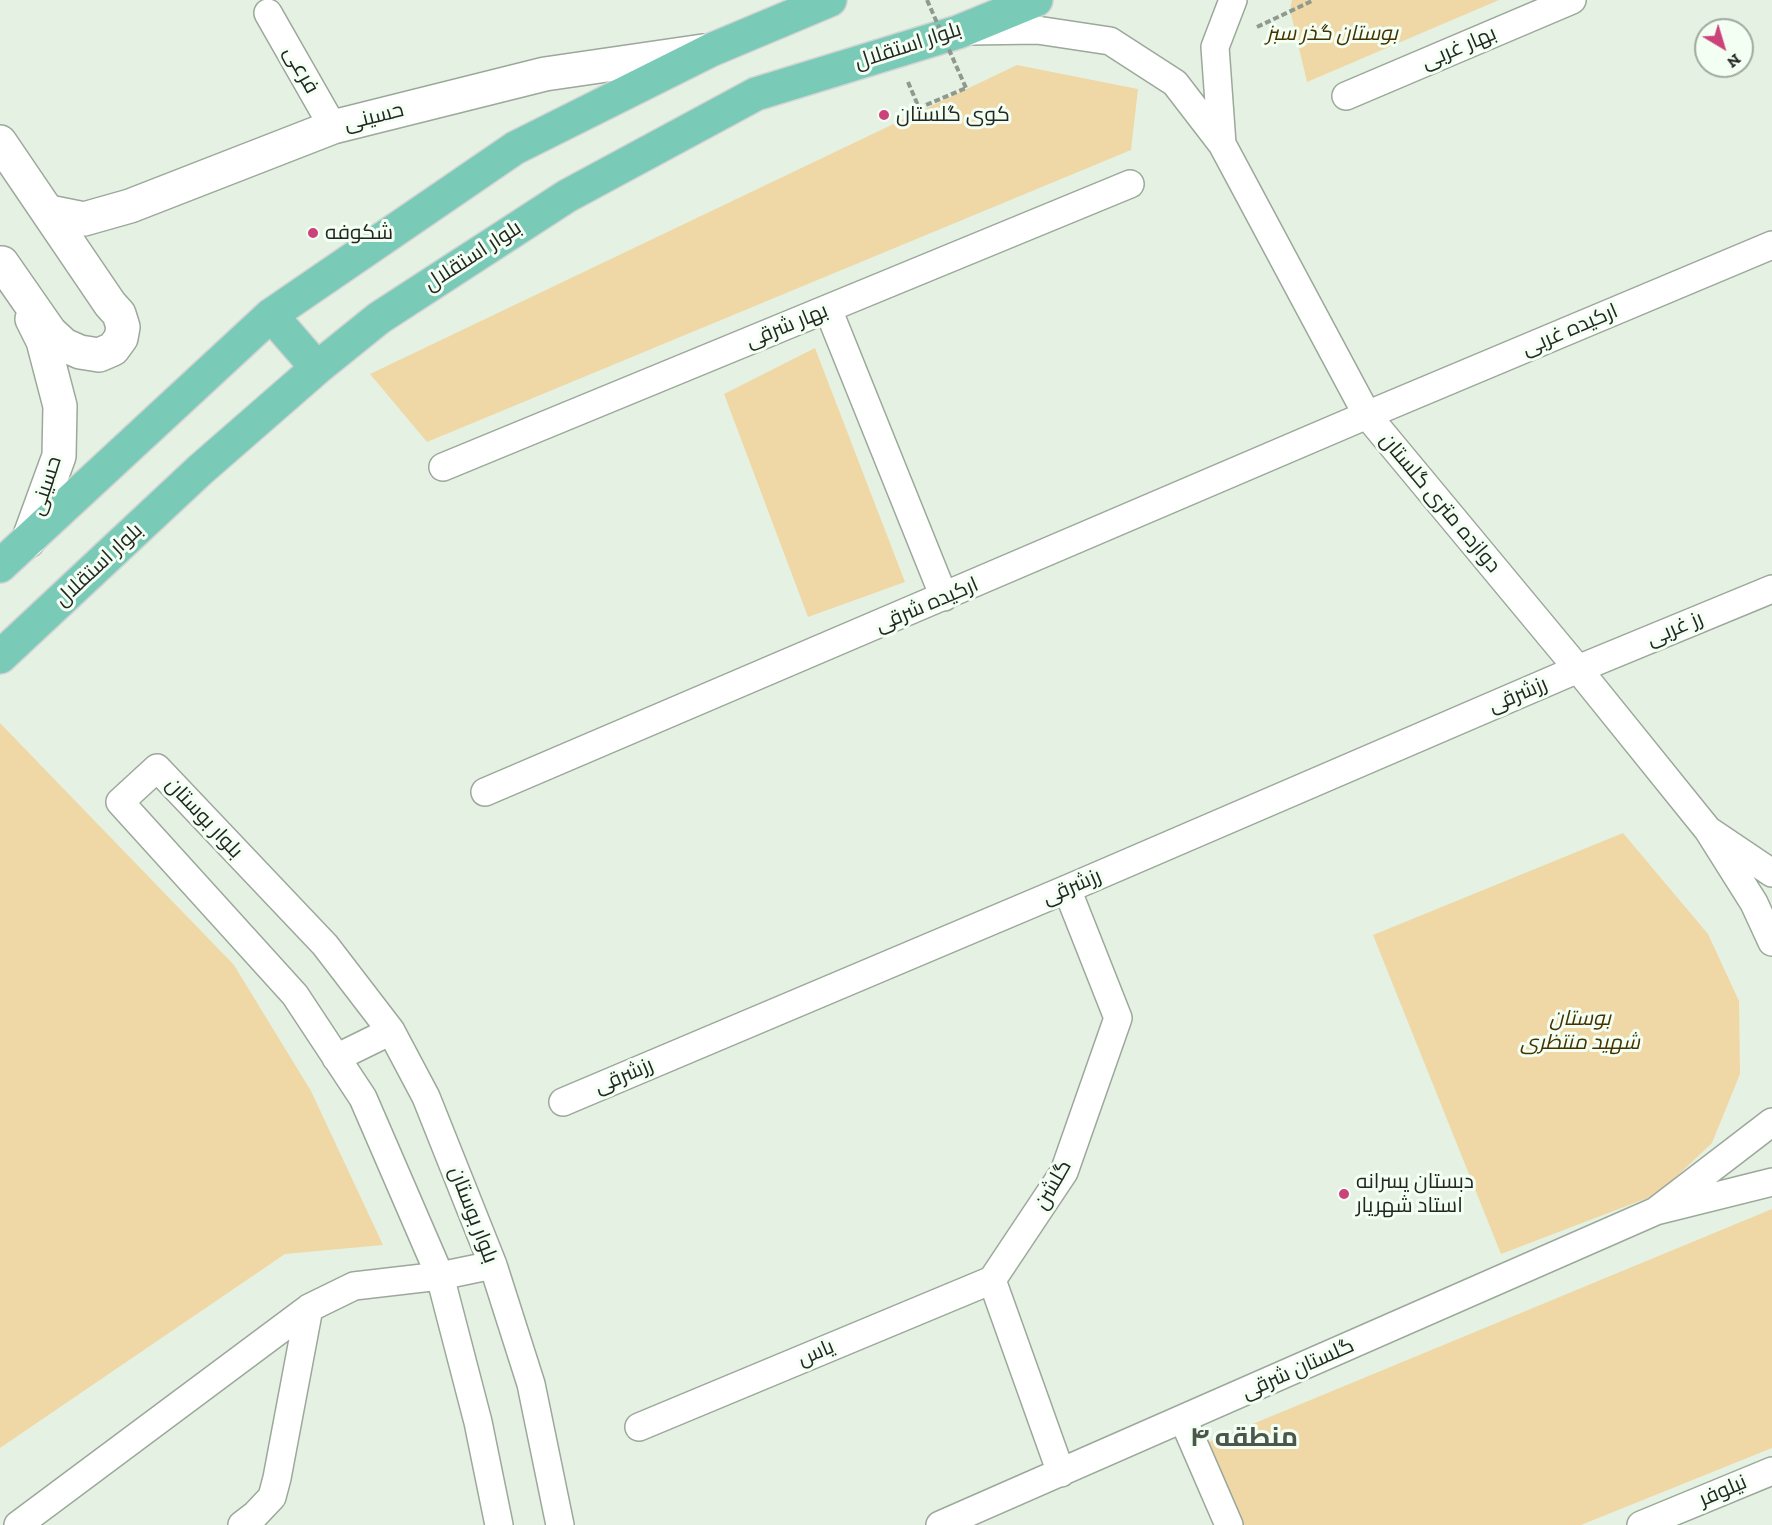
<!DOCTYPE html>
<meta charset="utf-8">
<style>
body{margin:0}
#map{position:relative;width:1772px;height:1525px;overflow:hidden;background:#e5f2e3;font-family:"Zilla Slab",serif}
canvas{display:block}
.north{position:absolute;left:1694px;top:18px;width:60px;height:60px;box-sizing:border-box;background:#f4fff3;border:2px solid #a0a99f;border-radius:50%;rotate:142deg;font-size:16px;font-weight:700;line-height:24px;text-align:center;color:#232722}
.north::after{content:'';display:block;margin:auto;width:21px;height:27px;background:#cc427a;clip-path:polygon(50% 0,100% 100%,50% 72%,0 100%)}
</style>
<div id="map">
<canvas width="1772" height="1525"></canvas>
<div class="north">N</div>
</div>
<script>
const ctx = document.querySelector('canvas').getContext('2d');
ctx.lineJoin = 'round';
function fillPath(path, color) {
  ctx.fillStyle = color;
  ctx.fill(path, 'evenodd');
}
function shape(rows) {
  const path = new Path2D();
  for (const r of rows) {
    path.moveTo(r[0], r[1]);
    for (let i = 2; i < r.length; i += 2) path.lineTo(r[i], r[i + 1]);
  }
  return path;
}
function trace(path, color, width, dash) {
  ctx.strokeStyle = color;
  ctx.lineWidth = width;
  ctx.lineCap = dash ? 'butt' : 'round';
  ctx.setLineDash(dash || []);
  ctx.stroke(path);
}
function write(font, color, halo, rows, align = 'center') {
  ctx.font = font + ' "Zilla Slab",Cairo,serif';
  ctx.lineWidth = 6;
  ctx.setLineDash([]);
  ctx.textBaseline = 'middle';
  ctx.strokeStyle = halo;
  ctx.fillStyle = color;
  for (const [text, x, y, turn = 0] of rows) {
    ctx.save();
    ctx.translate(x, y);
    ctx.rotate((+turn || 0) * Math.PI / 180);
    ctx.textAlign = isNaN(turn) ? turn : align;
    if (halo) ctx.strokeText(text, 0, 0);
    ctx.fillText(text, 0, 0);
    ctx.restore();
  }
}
fillPath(shape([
 [1292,0,1499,0,1307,82,1290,10],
 [1017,65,1138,89,1131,150,427,442,370,374],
 [815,348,905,582,808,617,724,394],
 [0,723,234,965,311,1091,383,1245,285,1254,0,1448],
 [1623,833,1708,934,1739,1001,1740,1074,1712,1143,1658,1194,1501,1254,1373,935],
 [1772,1209,1772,1448,1581,1525,1244,1525,1209,1442]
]), '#efd8a6');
const minor = shape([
 [268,13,333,127],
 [969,31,1037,30,1110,41,1175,83,1222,144,1367,415,1578,669,1708,830],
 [1346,96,1572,0],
 [1222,144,1215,47,1233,0],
 [828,309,944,597],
 [443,467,1130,184],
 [485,792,1367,415,1772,245],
 [1772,873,1708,830,1754,903,1772,942],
 [336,1058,391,1031],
 [563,1102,1067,889,1578,669,1772,589],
 [1772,1122,1656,1211,1772,1182],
 [1183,1419,1229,1525],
 [639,1427,992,1280],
 [1061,1473,992,1280,1064,1172,1118,1018,1067,889],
 [18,1525,309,1308,354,1286,440,1276,493,1265],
 [242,1525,255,1515,272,1497,277,1478,309,1308],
 [499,1525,478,1422,440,1276,363,1098,295,995,120,802,157,768,325,945,391,1031,426,1097,493,1265,531,1384,560,1525],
 [940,1525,1656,1211],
 [1641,1525,1772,1471]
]);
const secondary = shape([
 [0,142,110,304,119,314,123,327,121,338,113,349,99,355,80,352,64,345,50,332,2,263],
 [49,212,84,219,130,206,333,127,545,74,703,51],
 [28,541,59,456,60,406,43,341,32,319]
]);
const primary = shape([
 [271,315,317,368],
 [0,566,271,315,515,148,711,50,830,0],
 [0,657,200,470,317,368,379,318,567,196,756,94,958,32,1036,0]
]);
trace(minor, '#9ba89a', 30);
trace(secondary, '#9ba89a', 36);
trace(primary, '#d3d4d3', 36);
trace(shape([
 [1257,27,1314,0],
 [908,82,919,108,966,88]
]), '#8f998e', 4, [6, 3]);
trace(minor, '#fff', 27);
trace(secondary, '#fff', 33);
trace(primary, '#79cbb7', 33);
trace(shape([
 [927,0,966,88]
]), '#8f998e', 4, [6, 3]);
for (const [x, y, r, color] of [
 [884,115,6,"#cc427a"],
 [313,233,6,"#cc427a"],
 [1344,1194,6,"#cc427a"]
]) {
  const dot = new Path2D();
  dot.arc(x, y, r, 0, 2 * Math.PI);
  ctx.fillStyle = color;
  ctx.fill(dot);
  trace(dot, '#f4fff3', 2);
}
write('italic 21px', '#453201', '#f4fff3', [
 ["بوستان گذر سبز",1332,34],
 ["بوستان",1580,1019],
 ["شهید منتظری",1580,1043]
]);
write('21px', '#232722', '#f4fff3', [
 ["بلوار استقلال",908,46,-18],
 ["بهار غربی",1459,48,-23],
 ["فرعی",301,70,61],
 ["حسینی",374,117,-14],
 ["بلوار استقلال",473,256,-33],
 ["بهار شرقی",787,326,-22],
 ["ارکیده غربی",1570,330,-23],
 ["حسینی",46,486,-72],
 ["دوازده متری گلستان",1440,503,50],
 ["بلوار استقلال",99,565,-43],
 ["ارکیده شرقی",927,605,-23],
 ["رز غربی",1675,629,-23],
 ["رزشرقی",1518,695,-23],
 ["بلوار بوستان",204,818,47],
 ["رزشرقی",1072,887,-23],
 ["رزشرقی",624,1076,-23],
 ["گلشن",1053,1185,-60],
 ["بلوار بوستان",473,1215,69],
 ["یاس",816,1353,-23],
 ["گلستان شرقی",1298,1369,-24],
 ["نیلوفر",1723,1491,-23]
]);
write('21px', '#232722', '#f4fff3', [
 ["کوی گلستان",896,115],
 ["شکوفه",325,233],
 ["دبستان پسرانه",1356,1182],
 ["استاد شهريار",1356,1206]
], 'left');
write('bold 27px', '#4c574b', '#f4fff3', [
 ["منطقه ۴",1244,1438]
]);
</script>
